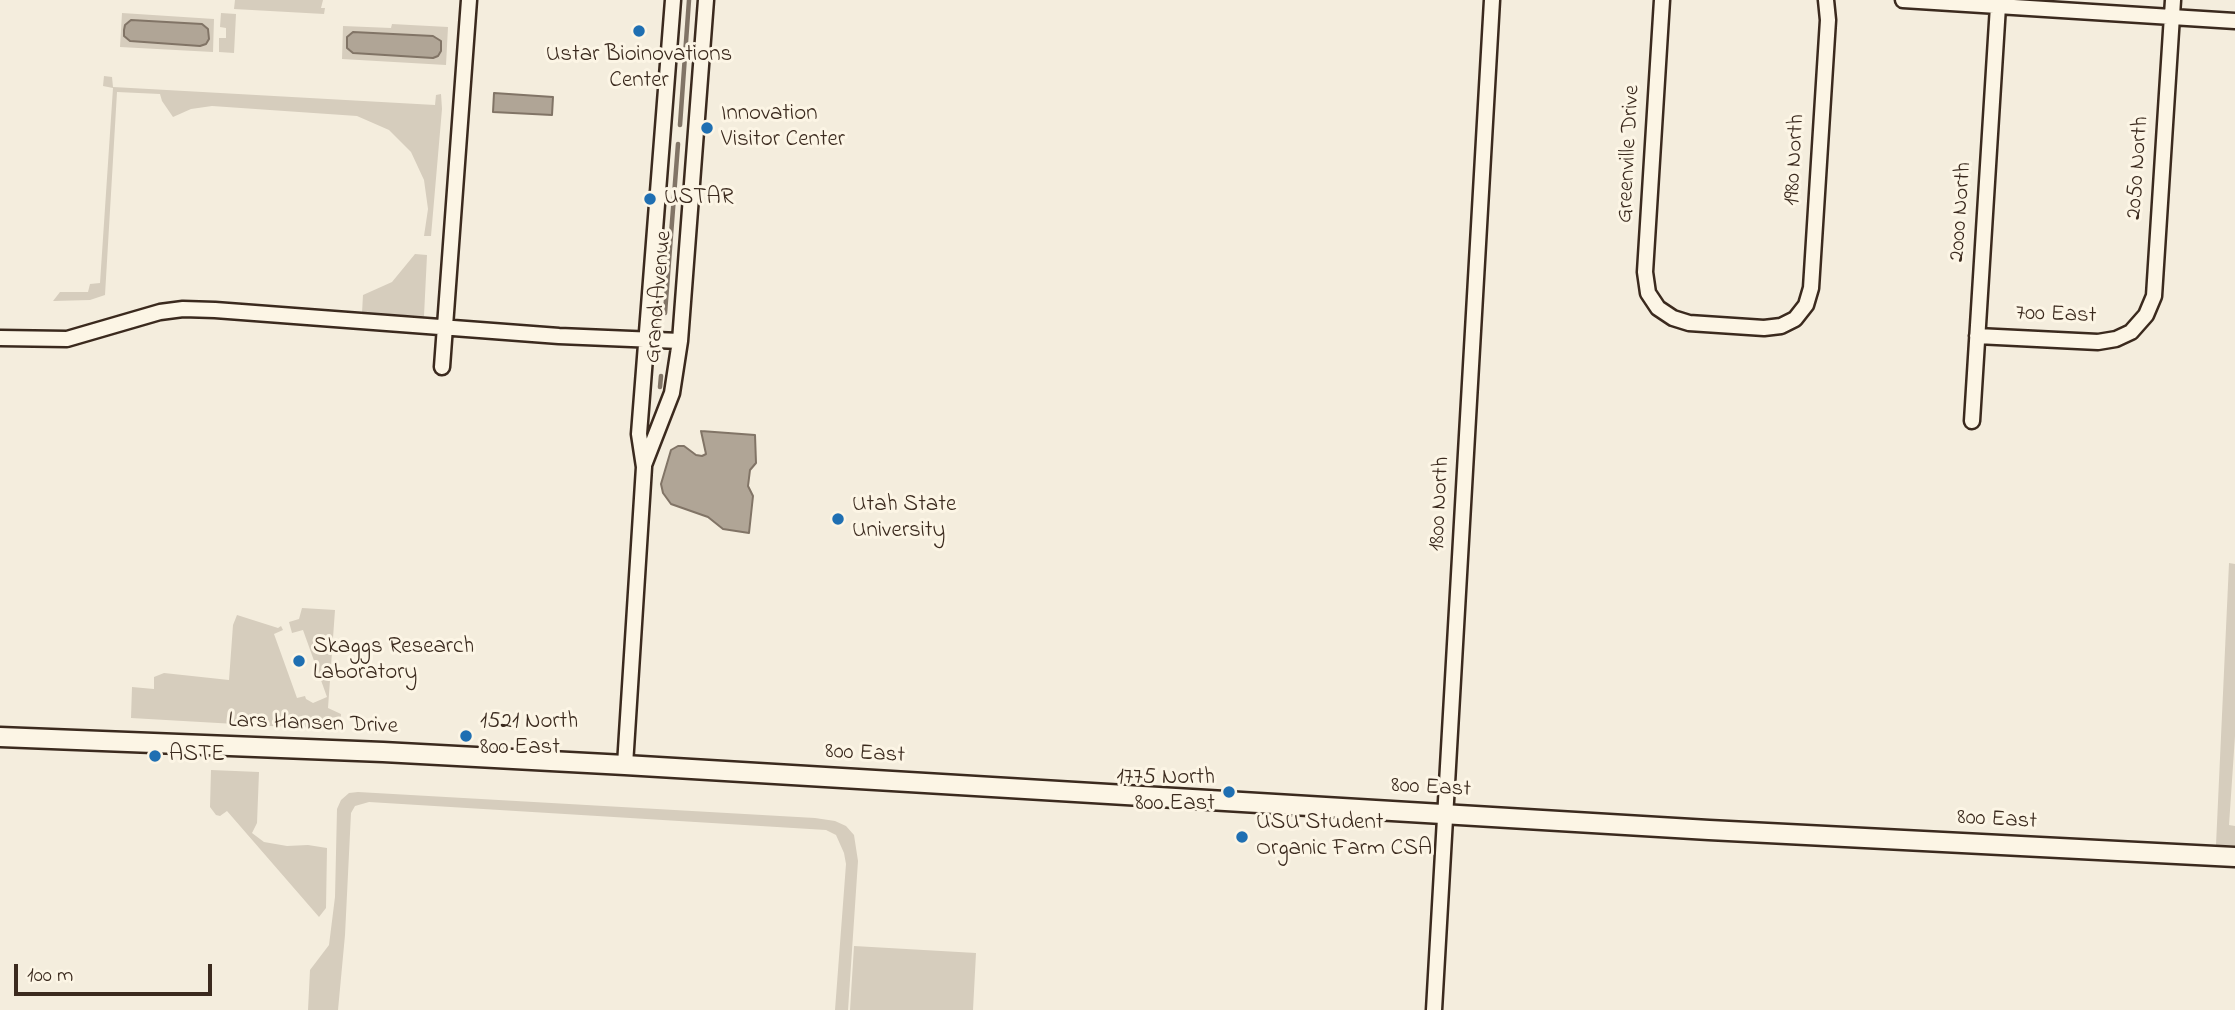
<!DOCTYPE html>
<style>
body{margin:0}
#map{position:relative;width:2235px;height:1010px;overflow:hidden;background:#f4eddd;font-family:"Indie Flower",sans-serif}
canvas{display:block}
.scale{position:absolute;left:14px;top:964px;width:198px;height:32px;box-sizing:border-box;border:4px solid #3b2a1e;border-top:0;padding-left:9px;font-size:21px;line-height:24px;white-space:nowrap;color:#3b2a1e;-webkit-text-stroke:5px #fcf5e5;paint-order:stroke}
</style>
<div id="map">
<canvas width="2235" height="1010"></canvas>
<div class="scale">100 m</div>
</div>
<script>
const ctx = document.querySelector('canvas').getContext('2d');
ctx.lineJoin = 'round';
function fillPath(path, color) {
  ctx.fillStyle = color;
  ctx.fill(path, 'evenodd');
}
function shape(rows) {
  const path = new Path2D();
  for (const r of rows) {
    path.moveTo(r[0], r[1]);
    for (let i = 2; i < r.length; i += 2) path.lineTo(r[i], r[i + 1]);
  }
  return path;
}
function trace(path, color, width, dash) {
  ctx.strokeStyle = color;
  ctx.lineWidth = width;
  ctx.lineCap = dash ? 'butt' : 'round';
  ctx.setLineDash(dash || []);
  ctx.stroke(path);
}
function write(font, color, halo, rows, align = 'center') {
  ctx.font = font + ' "Indie Flower",sans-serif';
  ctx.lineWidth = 6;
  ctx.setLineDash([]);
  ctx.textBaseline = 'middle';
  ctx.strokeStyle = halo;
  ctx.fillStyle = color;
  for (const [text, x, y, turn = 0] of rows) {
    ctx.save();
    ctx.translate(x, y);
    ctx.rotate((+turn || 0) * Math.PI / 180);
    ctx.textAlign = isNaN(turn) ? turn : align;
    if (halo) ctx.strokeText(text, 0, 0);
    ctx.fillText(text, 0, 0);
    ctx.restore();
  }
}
fillPath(shape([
 [235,0,323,0,321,8,325,8,324,14,234,9],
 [122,13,214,19,213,52,120,47],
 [221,13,236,14,234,53,219,52,219,38,226,38,226,28,220,27],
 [392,24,448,27,446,65,342,59,343,26,391,28],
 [104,76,112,77,113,87,435,105,436,95,441,94,442,109,431,236,424,236,428,209,424,180,411,152,389,130,357,116,212,106,191,109,173,117,162,101,160,94,117,92,105,295,90,300,53,301,60,292,88,292,90,284,100,283,113,88,103,86],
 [415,254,427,255,424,316,362,313,363,295,392,282],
 [2229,563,2235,564,2235,736,2229,825,2235,826,2235,846,2216,845],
 [302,608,335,610,328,708,341,714,340,730,131,718,132,687,154,689,154,677,164,673,229,680,233,625,237,615,278,628,281,626,283,630,274,634,297,698,305,696,306,699,313,703,327,697,303,630,292,633,289,622,299,619],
 [211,770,259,772,257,823,252,833,264,842,287,846,308,845,327,848,326,908,319,917,227,811,220,816,216,815,210,807],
 [358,792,815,818,835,821,846,826,854,835,858,861,848,1010,835,1010,846,864,844,853,836,835,826,830,369,802,355,806,351,813,345,935,338,1010,308,1010,310,970,329,945,335,897,337,809,341,800,349,793],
 [854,946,976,953,973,1010,850,1010]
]), '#d6cdbd');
const water = shape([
 [131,20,202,24,208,29,209,39,206,44,200,46,130,41,124,36,124,30,125,25,131,20],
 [353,32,433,36,441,41,441,51,438,56,433,58,353,53,347,48,347,37,353,32],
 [494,93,553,97,552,115,493,112,494,93],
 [701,431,755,435,756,463,750,470,748,486,753,496,749,533,723,529,708,517,671,504,663,493,661,484,671,450,678,446,684,446,696,455,702,456,706,454,701,431]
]);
fillPath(water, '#b0a596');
trace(water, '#817466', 2);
trace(shape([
 [680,125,689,0],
 [665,313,678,144],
 [660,387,661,376]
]), '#817466', 4.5);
const minor = shape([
 [1662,0,1645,272,1648,293,1658,308,1673,318,1689,323,1764,328,1781,326,1795,319,1806,305,1811,288,1828,20,1826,0],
 [1903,0,2235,21],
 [1977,336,2098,342,2116,339,2131,332,2146,315,2154,296,2173,0],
 [0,338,67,339,160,312,183,309,215,310,559,336,680,341],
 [442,367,469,0],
 [1972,421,1998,6],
 [644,465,672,393,680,341,706,0],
 [625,765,644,467,639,434,673,0],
 [1434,1010,1492,0]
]);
const major = shape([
 [0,737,383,752,625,765,1709,830,2235,857]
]);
trace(minor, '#3b2a1e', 19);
trace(major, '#3b2a1e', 23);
trace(minor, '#fcf5e5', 14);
trace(major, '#fcf5e5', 18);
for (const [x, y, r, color] of [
 [639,31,7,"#1f6fb2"],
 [707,128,7,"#1f6fb2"],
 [650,199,7,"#1f6fb2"],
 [838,519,7,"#1f6fb2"],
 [299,661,7,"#1f6fb2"],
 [466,736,7,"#1f6fb2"],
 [155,756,7,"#1f6fb2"],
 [1229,792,7,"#1f6fb2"],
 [1242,837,7,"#1f6fb2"]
]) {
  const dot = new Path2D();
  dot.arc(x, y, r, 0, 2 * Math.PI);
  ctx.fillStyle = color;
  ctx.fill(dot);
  trace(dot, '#fcf5e5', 2.5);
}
write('23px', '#3b2a1e', '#fcf5e5', [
 ["Ustar Bioinovations",639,56,"center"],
 ["Center",639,82,"center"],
 ["Innovation",721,115],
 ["Visitor Center",721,141],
 ["USTAR",664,199],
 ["Utah State",852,506],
 ["University",852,532],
 ["Skaggs Research",313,648],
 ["Laboratory",313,674],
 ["1521 North",480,723],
 ["800 East",480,749],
 ["ASTE",169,756],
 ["1775 North",1215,779,"right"],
 ["800 East",1215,805,"right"],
 ["USU Student",1256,824],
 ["Organic Farm CSA",1256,850]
], 'left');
write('23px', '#3b2a1e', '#fcf5e5', [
 ["Greenville Drive",1630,154,-87],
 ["1980 North",1796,160,-87],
 ["2050 North",2139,168,-86],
 ["2000 North",1962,212,-86],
 ["Grand Avenue",660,297,-85],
 ["700 East",2056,316,2],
 ["1800 North",1441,504,-87],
 ["Lars Hansen Drive",313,725,2],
 ["800 East",865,755,3],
 ["800 East",1431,789,3],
 ["800 East",1997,821,3]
]);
</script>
